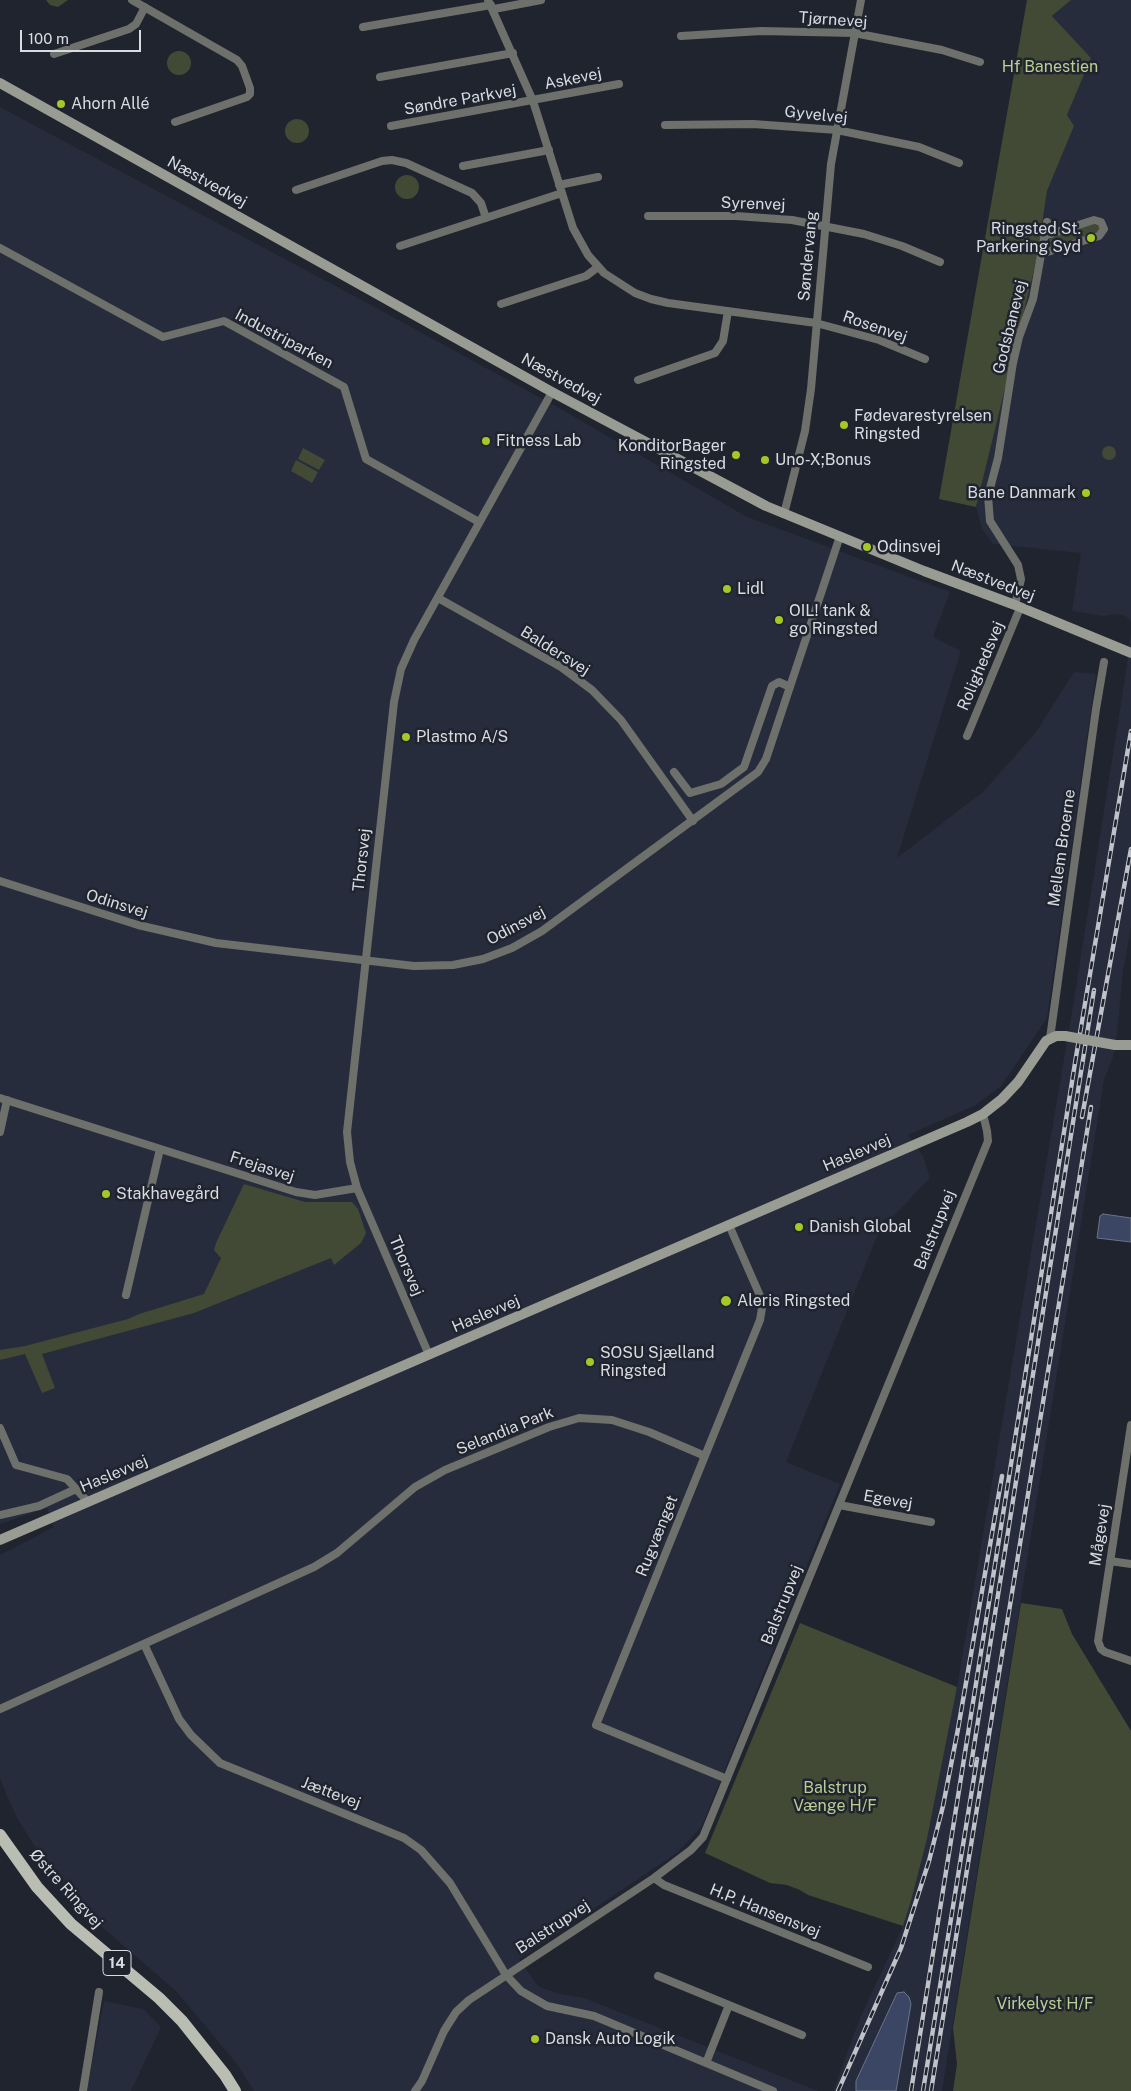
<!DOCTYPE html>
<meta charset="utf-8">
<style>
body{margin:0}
#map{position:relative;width:1131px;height:2091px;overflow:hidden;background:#20242e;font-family:"Public Sans",sans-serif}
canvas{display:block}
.scale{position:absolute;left:20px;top:30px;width:121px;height:22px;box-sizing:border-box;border:2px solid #d8dbe2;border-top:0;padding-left:6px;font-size:15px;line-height:18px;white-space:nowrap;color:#d8dbe2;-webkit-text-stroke:4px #20242e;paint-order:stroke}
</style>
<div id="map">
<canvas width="1131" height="2091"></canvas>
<div class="scale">100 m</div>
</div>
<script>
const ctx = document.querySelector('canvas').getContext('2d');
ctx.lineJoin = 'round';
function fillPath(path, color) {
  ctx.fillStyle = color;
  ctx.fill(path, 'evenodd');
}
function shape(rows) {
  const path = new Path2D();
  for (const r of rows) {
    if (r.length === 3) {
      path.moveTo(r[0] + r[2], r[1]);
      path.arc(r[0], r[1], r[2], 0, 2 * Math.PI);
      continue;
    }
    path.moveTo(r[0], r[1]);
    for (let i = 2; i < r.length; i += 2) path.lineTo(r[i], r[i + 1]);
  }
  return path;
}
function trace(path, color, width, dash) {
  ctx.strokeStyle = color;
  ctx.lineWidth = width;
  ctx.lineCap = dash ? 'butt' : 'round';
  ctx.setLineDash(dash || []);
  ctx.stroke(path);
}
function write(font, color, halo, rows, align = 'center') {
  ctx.font = font + ' "Public Sans",sans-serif';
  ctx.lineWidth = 5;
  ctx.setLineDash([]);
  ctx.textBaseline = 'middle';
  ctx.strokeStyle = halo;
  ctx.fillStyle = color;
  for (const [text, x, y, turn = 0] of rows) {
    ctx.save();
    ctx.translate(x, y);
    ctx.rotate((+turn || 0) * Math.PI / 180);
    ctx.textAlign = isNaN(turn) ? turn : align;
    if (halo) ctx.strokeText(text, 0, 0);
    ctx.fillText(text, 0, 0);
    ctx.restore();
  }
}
fillPath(shape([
 [1071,0,1131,0,1131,622,1127,617,1120,614,1103,616,1072,611,1081,553,993,544,982,529,976,507,1037,258,1047,191,1074,126,1067,115,1091,58,1052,16],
 [0,107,371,305,559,408,747,517,950,592,933,637,961,651,897,858,984,791,1036,732,1074,672,1096,674,1047,1018,1001,1086,976,1105,908,1135,923,1156,930,1178,890,1220,884,1219,786,1462,840,1484,702,1826,678,1852,519,1959,538,1986,556,1993,584,1998,818,2091,254,2091,237,2064,177,1992,64,1894,16,1816,0,1779,0,1555,54,1527,47,1508,0,1524],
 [1131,632,1131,927,1123,972,1117,1034,1113,1057,1104,1080,942,2091,833,2091,860,2018,903,1926,911,1901,927,1839,957,1687,1072,1012,1126,672],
 [104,2001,143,2009,161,2027,131,2091,87,2091]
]), '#262c3c');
fillPath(shape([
 [46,0,68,0,58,7,50,5],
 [1027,0,1071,0,1052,16,1091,58,1067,115,1074,126,1047,191,1037,258,976,507,939,499],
 [179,63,12],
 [297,131,12],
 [407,187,12],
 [1092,224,1100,226,1100,231,1098,233,1048,247,1050,237],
 [1109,453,7],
 [303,448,325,460,319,470,298,459],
 [296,460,318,472,312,483,291,471],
 [244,1184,305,1202,352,1202,358,1209,366,1233,361,1243,334,1265,331,1258,194,1313,42,1354,55,1388,42,1393,25,1354,0,1360,0,1350,25,1346,128,1319,139,1314,204,1294,221,1258,214,1250,216,1243],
 [1021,1603,1062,1609,1072,1634,1131,1731,1131,2091,953,2091,957,2064,953,2028],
 [800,1623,957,1687,927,1839,911,1901,903,1926,808,1895,800,1890,787,1885,770,1883,705,1853]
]), '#424934');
const water = shape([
 [1103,1214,1131,1218,1131,1242,1097,1238,1100,1216,1103,1214],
 [904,1992,909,1997,911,2004,896,2091,856,2091,856,2081,897,1993,904,1992]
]);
fillPath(water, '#3b4664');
trace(water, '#6a738a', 1);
trace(shape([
 [132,0,237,60,242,66,250,88,250,94,247,97,175,122],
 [488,0,533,101,573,228,588,255,604,273,635,293,651,299,668,303,816,323,879,340,925,359],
 [494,9,541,0],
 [363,27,491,5],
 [681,36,761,31,854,33,942,50,980,62],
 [54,54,129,29,136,24,145,7],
 [380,77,513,53],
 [665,125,753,124,837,130,919,147,959,163],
 [391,126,619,84],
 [463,166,549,150],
 [559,185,598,177],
 [296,190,382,161,392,160,406,163,472,193,481,203,486,218],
 [648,216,736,216,792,220,864,234,902,246,940,262],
 [400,246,562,193],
 [0,248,163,337,224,321,344,387,366,459,479,522],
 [1041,254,1099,236,1104,229,1101,222,1094,220,1044,236],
 [501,304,586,276,598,267],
 [638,380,715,353,723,341,728,311],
 [784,514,805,431,811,389,831,164,861,0],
 [438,598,561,667,592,690,621,720,693,821],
 [1015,605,1021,579,1018,565,990,521,988,496,998,458,1013,363,1019,337,1033,299,1047,222],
 [967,736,1020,608],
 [674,772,690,793,721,784,744,767,772,686,779,682,790,687],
 [0,881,138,925,216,943,414,966,453,965,483,959,512,948,542,931,758,772,766,759,840,536],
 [1050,1038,1096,709,1104,662],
 [0,1098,296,1192,315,1195,357,1188],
 [0,1132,7,1100],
 [126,1295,160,1149],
 [429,1355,357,1188,350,1162,347,1132,394,702,401,669,414,640,552,392],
 [1131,1425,1098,1641,1101,1649,1105,1652,1131,1661],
 [0,1428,16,1465,67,1479,88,1502],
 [839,1505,931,1522],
 [0,1515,39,1506,76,1489],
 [1110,1561,1131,1564],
 [144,1644,179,1719,191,1735,220,1763,404,1838,421,1850,450,1883,506,1975,521,1991,547,2006,594,2016,773,2091],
 [0,1709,314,1567,337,1553,415,1487,445,1470,549,1427,579,1418,612,1420,649,1432,705,1456],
 [727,1779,596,1725,760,1320,762,1308,761,1298,729,1225],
 [654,1878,664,1885,868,1967],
 [658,1976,802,2035],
 [706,2063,729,2005],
 [83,2091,99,1992],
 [415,2091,422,2081,444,2031,456,2012,469,2000,654,1878,691,1850,703,1837,988,1141,987,1131,983,1114]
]), '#6e706b', 8);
trace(shape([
 [0,83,552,392,766,506,924,571,1015,605,1131,653],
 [1115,1045,1131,1045],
 [0,1540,967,1122,983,1114,1002,1099,1018,1082,1046,1041,1056,1036,1065,1036]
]), '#999c93', 10);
trace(shape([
 [0,1835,37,1887,71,1924,159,1998,182,2021,225,2075,235,2091]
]), '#babeb2', 12);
const rail = shape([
 [1082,1117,1131,849],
 [971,1765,1094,990],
 [838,2091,901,1948,929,1861,943,1806,958,1729,1002,1476],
 [911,2091,1075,1063,1131,731],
 [923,2091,977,1759],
 [931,2091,1091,1107]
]);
trace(rail, '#bfc2c9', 4.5);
trace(rail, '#20242e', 2.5, [8]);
trace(shape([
 [1065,1036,1115,1045]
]), '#999c93', 10);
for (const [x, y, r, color] of [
 [61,104,5,"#a4c825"],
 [1091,238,5,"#a4c825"],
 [844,425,5,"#a4c825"],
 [486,441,5,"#a4c825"],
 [736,455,5,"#a4c825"],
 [765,460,5,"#a4c825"],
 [1086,493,5,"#a4c825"],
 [867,547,5,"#a4c825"],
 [727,589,5,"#a4c825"],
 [779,620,5,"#a4c825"],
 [406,737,5,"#a4c825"],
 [106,1194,5,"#a4c825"],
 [799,1227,5,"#a4c825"],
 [726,1301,6,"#a4c825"],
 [590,1362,5,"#a4c825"],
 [535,2039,5,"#a4c825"]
]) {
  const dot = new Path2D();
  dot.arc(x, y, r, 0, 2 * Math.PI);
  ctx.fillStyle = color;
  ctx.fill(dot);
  trace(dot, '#20242e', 2);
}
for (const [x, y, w] of [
 [117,1963,28]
]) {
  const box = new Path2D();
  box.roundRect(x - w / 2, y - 12.5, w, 25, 4);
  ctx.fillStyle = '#20242e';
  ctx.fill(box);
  trace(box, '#d8dbe2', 1);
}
write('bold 15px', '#d8dbe2', null, [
 ["14",117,1963]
]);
write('16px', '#d8dbe2', '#20242e', [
 ["Tjørnevej",833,20,4],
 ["Askevej",573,79,-11],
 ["Søndre Parkvej",460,100,-10],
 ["Gyvelvej",816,115,6],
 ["Næstvedvej",207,182,29],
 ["Syrenvej",753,204,2],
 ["Søndervang",808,256,-85],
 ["Rosenvej",875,327,19],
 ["Godsbanevej",1010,327,-76],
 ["Industriparken",284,339,28],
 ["Næstvedvej",561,379,29],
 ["Næstvedvej",993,581,21],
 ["Baldersvej",555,651,32],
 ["Rolighedsvej",981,666,-67],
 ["Mellem Broerne",1062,848,-82],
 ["Thorsvej",362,860,-84],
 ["Odinsvej",117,904,17],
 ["Odinsvej",516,926,-28],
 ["Haslevvej",857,1153,-23],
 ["Frejasvej",262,1167,18],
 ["Balstrupvej",935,1230,-68],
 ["Thorsvej",406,1266,67],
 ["Haslevvej",486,1314,-23],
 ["Selandia Park",505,1431,-22],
 ["Haslevvej",114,1474,-23],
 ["Egevej",888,1500,10],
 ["Mågevej",1100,1535,-81],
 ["Rugvænget",657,1536,-68],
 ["Balstrupvej",782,1605,-68],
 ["Jættevej",331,1793,21],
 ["Østre Ringvej",66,1889,48],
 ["H.P. Hansensvej",765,1911,22],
 ["Balstrupvej",553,1927,-33]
]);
write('16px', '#bbce92', '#20242e', [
 ["Hf Banestien",1050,67],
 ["Balstrup",835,1788],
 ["Vænge H/F",835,1806],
 ["Virkelyst H/F",1045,2004]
]);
write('16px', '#d8dbe2', '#20242e', [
 ["Ahorn Allé",71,104],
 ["Ringsted St.",1081,229,"right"],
 ["Parkering Syd",1081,247,"right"],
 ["Fødevarestyrelsen",854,416],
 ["Ringsted",854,434],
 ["Fitness Lab",496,441],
 ["KonditorBager",726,446,"right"],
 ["Ringsted",726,464,"right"],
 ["Uno-X;Bonus",775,460],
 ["Bane Danmark",1076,493,"right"],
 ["Odinsvej",877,547],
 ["Lidl",737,589],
 ["OIL! tank &",789,611],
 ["go Ringsted",789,629],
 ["Plastmo A/S",416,737],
 ["Stakhavegård",116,1194],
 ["Danish Global",809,1227],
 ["Aleris Ringsted",737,1301],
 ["SOSU Sjælland",600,1353],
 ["Ringsted",600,1371],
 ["Dansk Auto Logik",545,2039]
], 'left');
</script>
